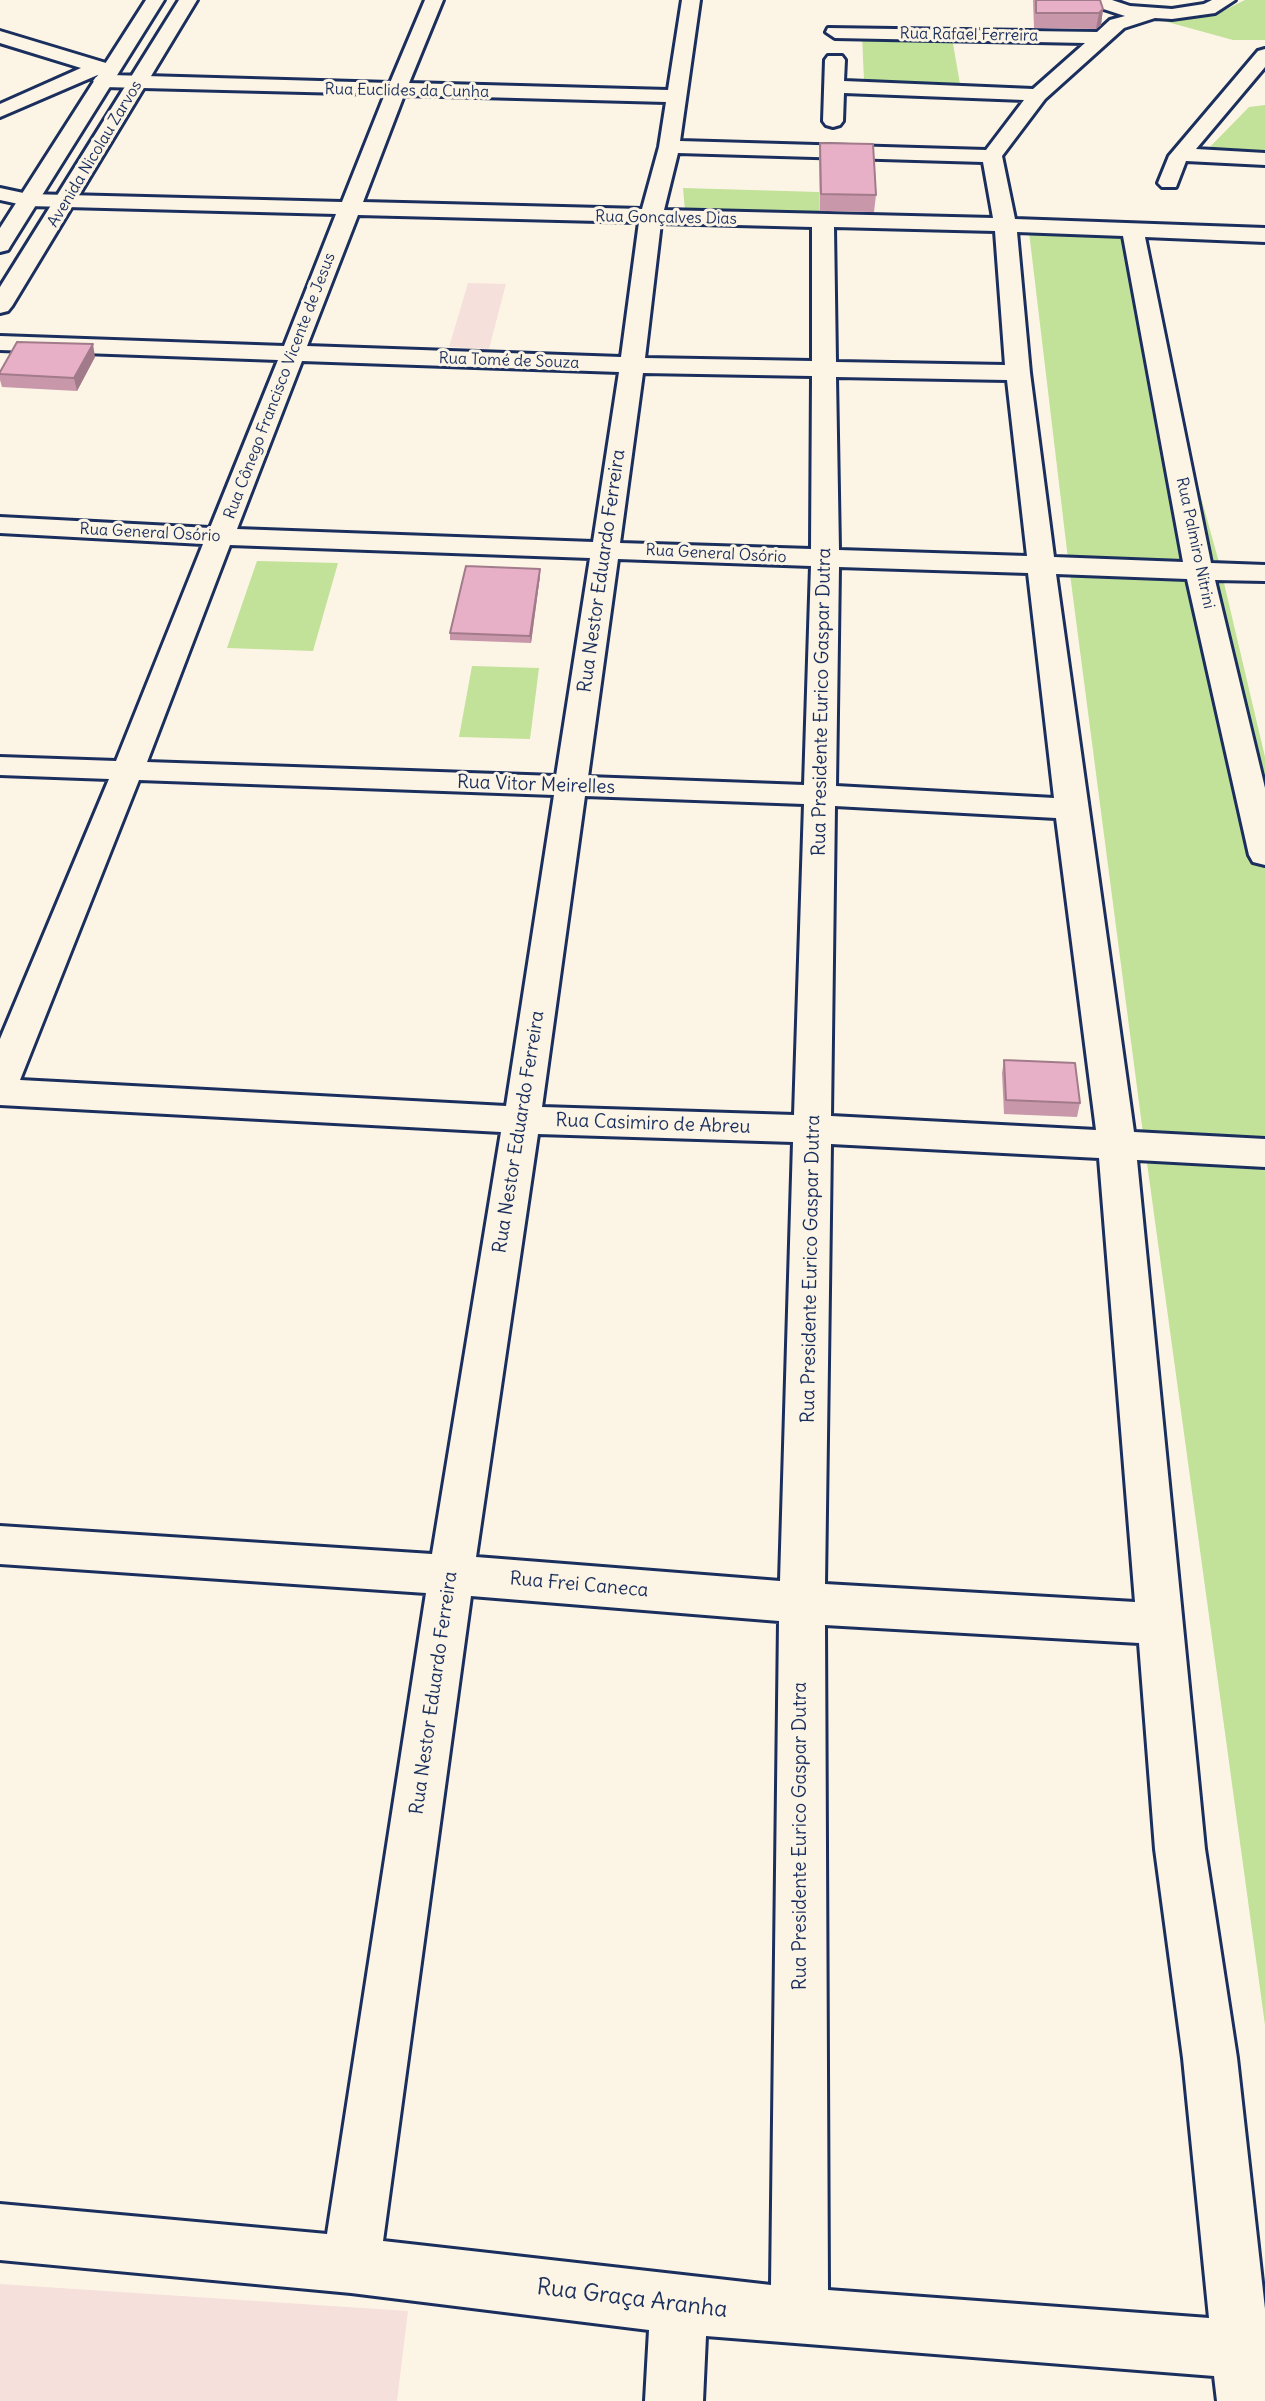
<!DOCTYPE html>
<meta charset="utf-8">
<style>
body{margin:0}
canvas{display:block;background:#fcf5e5}
</style>
<canvas width="1265" height="2401"></canvas>
<script>
const ctx = document.querySelector('canvas').getContext('2d');
ctx.lineJoin = 'round';
function fillPath(path, color) {
  ctx.fillStyle = color;
  ctx.fill(path, 'evenodd');
}
function shape(rows) {
  const path = new Path2D();
  for (const r of rows) {
    path.moveTo(r[0], r[1]);
    for (let i = 2; i < r.length; i += 2) path.lineTo(r[i], r[i + 1]);
  }
  return path;
}
function trace(path, color, width, dash) {
  ctx.strokeStyle = color;
  ctx.lineWidth = width;
  ctx.lineCap = dash ? 'butt' : 'round';
  ctx.setLineDash(dash || []);
  ctx.stroke(path);
}
function write(font, color, halo, rows, align = 'center') {
  ctx.font = font + ' Delius,sans-serif';
  ctx.lineWidth = 6;
  ctx.setLineDash([]);
  ctx.textBaseline = 'middle';
  ctx.strokeStyle = halo;
  ctx.fillStyle = color;
  for (const [text, x, y, turn = 0] of rows) {
    ctx.save();
    ctx.translate(x, y);
    ctx.rotate((+turn || 0) * Math.PI / 180);
    ctx.textAlign = isNaN(turn) ? turn : align;
    if (halo) ctx.strokeText(text, 0, 0);
    ctx.fillText(text, 0, 0);
    ctx.restore();
  }
}
fillPath(shape([
 [468,283,506,284,489,349,449,347],
 [0,2284,408,2311,397,2401,0,2401]
]), '#f6e0dc');
fillPath(shape([
 [1245,0,1265,0,1265,40,1233,40,1160,20,1221,12],
 [862,34,952,38,960,84,864,81],
 [1265,105,1265,152,1206,151,1249,107],
 [683,188,819,192,820,214,685,211],
 [1029,232,1128,234,1220,566,1265,757,1265,2025,1144,1141,1068,559],
 [257,561,338,563,313,651,227,648],
 [472,666,539,668,530,739,459,737]
]), '#c2e199');
const minor = shape([
 [425,0,443,0,409,83,668,90,682,0,700,0,680,141,986,150,1024,100,844,93,843,121,840,125,833,127,826,125,823,121,825,60,828,56,842,56,845,60,844,81,1033,89,1085,43,835,38,826,32,828,28,1097,32,1110,20,1125,16,1088,4,1085,0,1112,0,1130,6,1172,9,1204,4,1212,0,1235,0,1215,13,1172,19,1155,18,1124,28,1045,99,1002,156,1015,219,1265,228,1265,242,1145,237,1211,563,1265,565,1265,581,1215,580,1265,788,1265,865,1253,862,1249,855,1187,579,1056,574,1134,1132,1265,1139,1265,1167,1137,1160,1205,1849,1237,2058,1265,2309,1265,2401,1217,2401,1214,2376,706,2336,703,2401,645,2401,649,2330,351,2293,0,2260,0,2204,327,2234,426,1593,0,1564,0,1526,432,1554,501,1132,0,1105,0,1039,109,779,0,775,0,757,116,761,203,544,0,533,0,517,210,528,278,360,0,350,0,336,284,346,336,214,28,206,0,200,0,188,28,194,342,202,385,94,103,87,93,81,96,77,107,75,100,74,0,117,0,104,81,68,0,43,0,31,116,66,119,70,111,75,390,83,425,0],
 [404,95,666,102,659,147,642,209,363,202,404,95],
 [678,153,983,162,993,218,664,210,678,153],
 [358,215,639,222,621,357,307,346,358,215],
 [661,223,812,227,812,361,645,358,661,223],
 [834,227,995,231,1005,365,836,362,834,227],
 [1017,232,1123,236,1183,562,1054,557,1030,373,1017,232],
 [302,361,619,372,593,542,237,529,302,361],
 [643,373,812,376,811,549,620,543,643,373],
 [836,377,1007,380,1027,556,839,550,836,377],
 [230,545,590,558,556,776,147,762,230,545],
 [618,559,811,566,804,785,588,777,618,559],
 [839,567,1028,573,1054,798,836,786,839,567],
 [139,780,554,795,506,1106,20,1080,139,780],
 [585,796,804,804,794,1115,542,1107,585,796],
 [835,806,1056,818,1096,1130,831,1116,835,806],
 [538,1134,793,1142,780,1581,476,1557,538,1134],
 [831,1144,1099,1158,1135,1602,825,1584,831,1144],
 [471,1596,779,1621,771,2285,383,2241,471,1596],
 [825,1625,1139,1643,1155,1849,1183,2058,1209,2318,828,2290,825,1625],
 [1265,49,1265,67,1196,149,1265,153,1265,165,1186,161,1176,187,1162,187,1158,183,1169,156,1258,51,1265,49]
]);
const major = shape([
 [146,0,164,0,11,245,8,250,0,252,0,228,146,0],
 [179,0,197,0,12,306,8,311,0,313,0,287,179,0]
]);
trace(minor, '#1b2f5e', 6);
trace(major, '#1b2f5e', 6);
fillPath(minor, '#fcf5e5');
fillPath(major, '#fcf5e5');
fillPath(shape([
 [1033,0,1100,0,1103,9,1101,25,1096,29,1034,28],
 [820,143,876,195,874,212,820,211,819,160],
 [95,357,77,391,2,387,0,380,0,372],
 [540,569,540,576,531,643,450,640,450,633],
 [1004,1060,1080,1103,1077,1117,1004,1114,1002,1073]
]), '#c897aa');
fillPath(shape([
 [1103,9,1101,25,1096,29,1099,13],
 [93,344,95,357,77,391,74,378],
 [540,569,540,576,531,643,530,636]
]), '#a27b8b');
const building = shape([
 [1036,0,1100,0,1103,9,1099,13,1036,13,1036,0],
 [820,143,873,144,876,195,821,194,820,143],
 [17,342,93,344,74,378,0,374,0,372,17,342],
 [466,566,540,569,530,636,450,633,466,566],
 [1004,1060,1075,1063,1080,1103,1006,1100,1004,1060]
]);
fillPath(building, '#e8b0c6');
trace(building, '#a27b8b', 2);
write('16px', '#1b2f5e', '#fcf5e5', [
 ["Rua Rafael Ferreira",969,35,1],
 ["Rua Euclides da Cunha",407,91,1],
 ["Avenida Nicolau Zarvos",95,154,-59],
 ["Rua Gonçalves Dias",666,218,1],
 ["Rua Tomé de Souza",509,361,2],
 ["Rua Cônego Francisco Vicente de Jesus",280,386,-69],
 ["Rua General Osório",150,533,3],
 ["Rua Palmiro Nitrini",1195,543,78],
 ["Rua General Osório",716,554,3]
]);
write('19px', '#1b2f5e', '#fcf5e5', [
 ["Rua Nestor Eduardo Ferreira",602,571,-82],
 ["Rua Presidente Eurico Gaspar Dutra",822,702,-89],
 ["Rua Vitor Meirelles",536,785,2],
 ["Rua Casimiro de Abreu",653,1124,2],
 ["Rua Nestor Eduardo Ferreira",519,1132,-81],
 ["Rua Presidente Eurico Gaspar Dutra",811,1269,-89],
 ["Rua Frei Caneca",579,1585,5],
 ["Rua Nestor Eduardo Ferreira",434,1693,-82],
 ["Rua Presidente Eurico Gaspar Dutra",801,1836,-90]
]);
write('23px', '#1b2f5e', '#fcf5e5', [
 ["Rua Graça Aranha",632,2299,7]
]);
</script>
